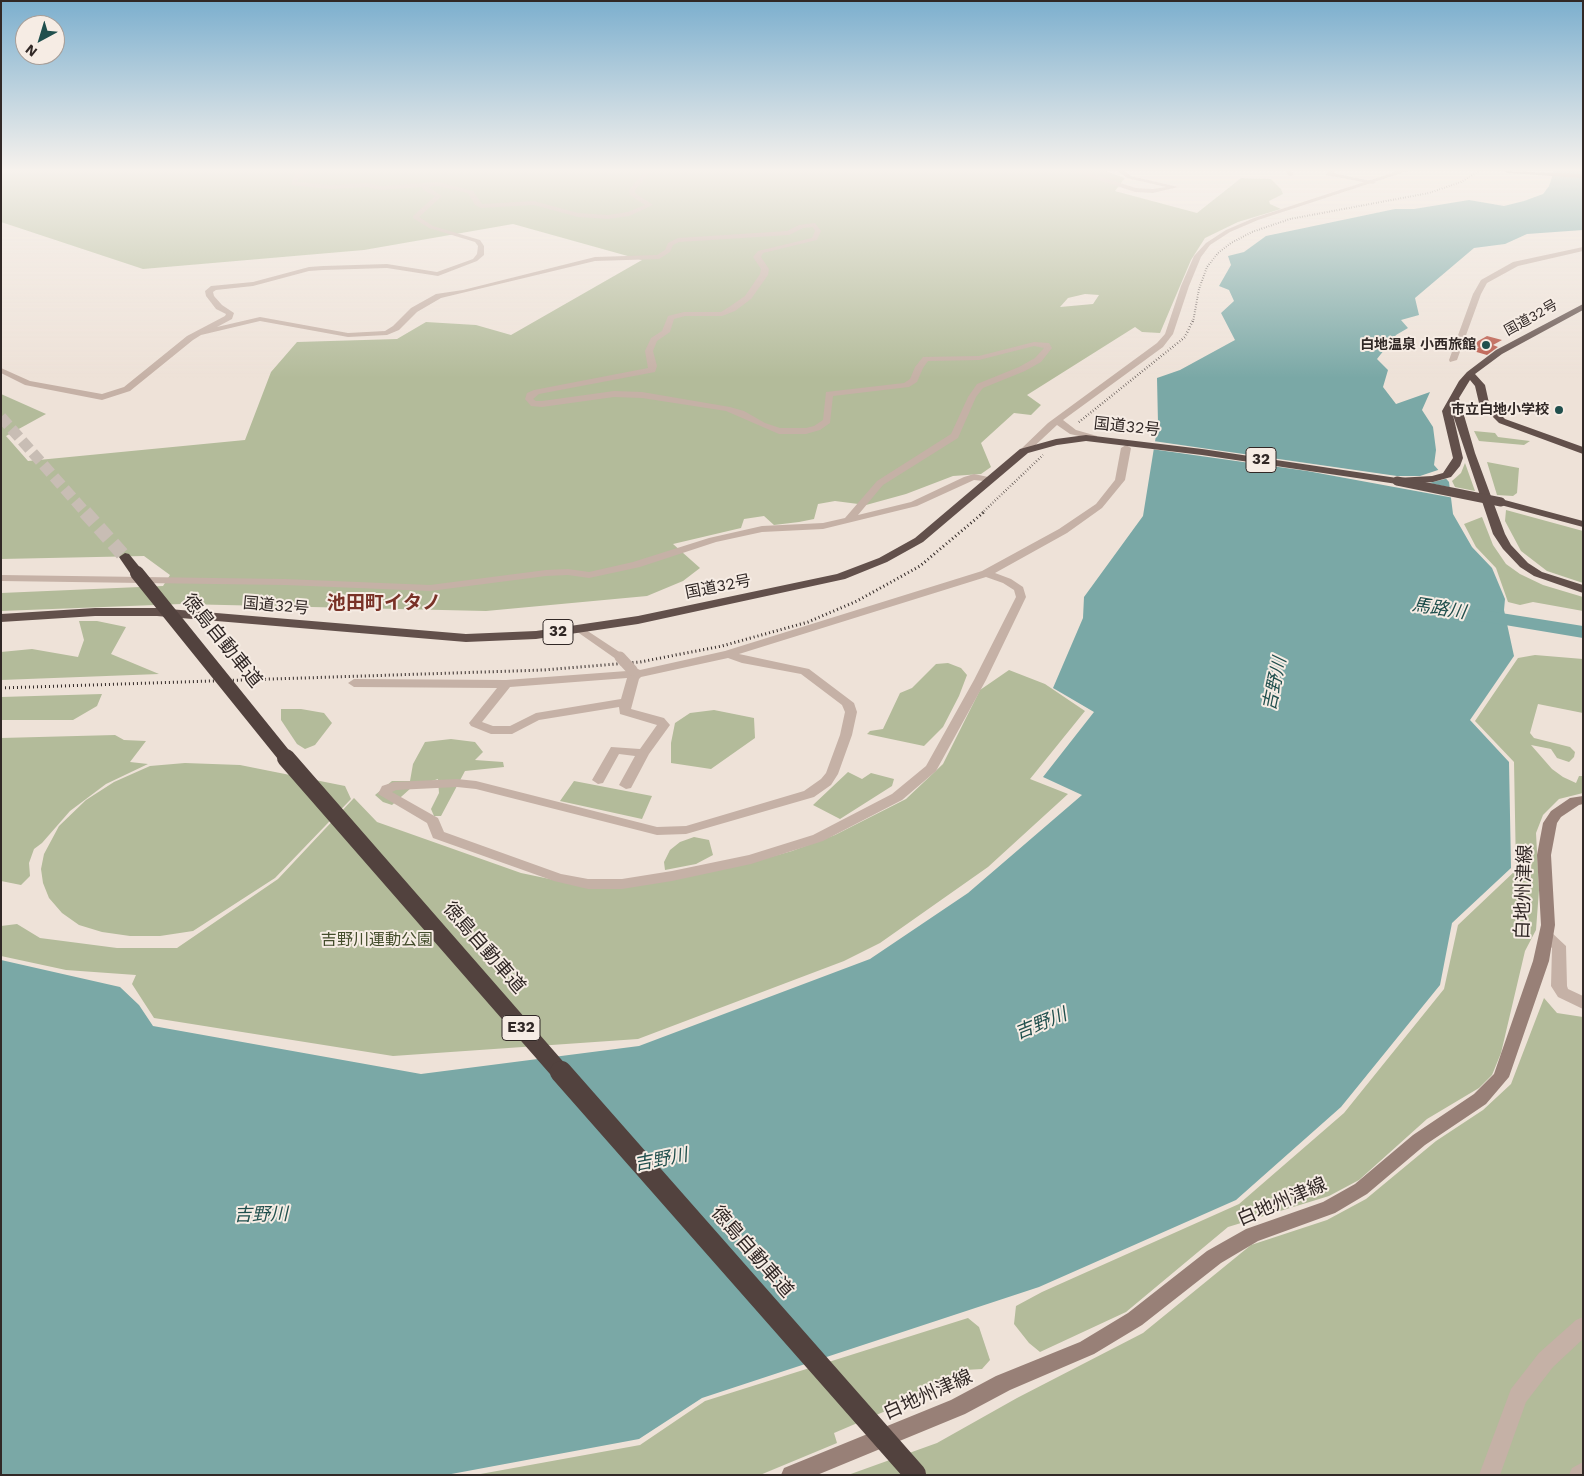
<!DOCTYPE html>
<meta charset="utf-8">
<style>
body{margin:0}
#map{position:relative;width:1584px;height:1476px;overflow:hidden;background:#eee2d8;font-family:"Work Sans",sans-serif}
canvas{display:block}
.frame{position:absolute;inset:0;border:2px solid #312826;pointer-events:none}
.north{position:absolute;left:15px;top:15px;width:50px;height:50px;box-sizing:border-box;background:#f6ece4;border:1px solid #a79e98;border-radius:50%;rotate:219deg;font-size:14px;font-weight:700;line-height:20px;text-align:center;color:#312826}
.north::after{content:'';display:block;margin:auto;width:18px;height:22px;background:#204f4d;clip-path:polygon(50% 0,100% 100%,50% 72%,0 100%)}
</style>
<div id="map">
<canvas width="1584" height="1476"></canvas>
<div class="frame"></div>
<div class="north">N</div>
</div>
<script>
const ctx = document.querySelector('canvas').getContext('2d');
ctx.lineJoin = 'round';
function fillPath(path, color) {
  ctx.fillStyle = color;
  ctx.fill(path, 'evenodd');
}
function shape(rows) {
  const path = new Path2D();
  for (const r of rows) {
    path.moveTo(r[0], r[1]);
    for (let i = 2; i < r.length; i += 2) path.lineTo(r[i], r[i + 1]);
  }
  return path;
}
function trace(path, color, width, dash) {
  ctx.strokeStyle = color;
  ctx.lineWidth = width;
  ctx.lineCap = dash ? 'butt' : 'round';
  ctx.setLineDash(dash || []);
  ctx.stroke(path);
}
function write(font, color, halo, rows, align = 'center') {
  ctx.font = font + ' "Work Sans","Noto Sans JP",sans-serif';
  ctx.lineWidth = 4;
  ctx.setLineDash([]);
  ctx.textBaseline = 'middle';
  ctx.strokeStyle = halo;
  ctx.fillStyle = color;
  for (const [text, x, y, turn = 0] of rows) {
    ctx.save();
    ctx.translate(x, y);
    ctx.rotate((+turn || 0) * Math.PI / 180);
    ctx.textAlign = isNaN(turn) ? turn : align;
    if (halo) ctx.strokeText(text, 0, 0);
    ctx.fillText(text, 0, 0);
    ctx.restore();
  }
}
fillPath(shape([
 [1,171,1106,171,1125,178,1115,191,1197,213,1241,178,1271,179,1281,189,1283,194,1269,201,1270,204,1281,209,1238,222,1205,238,1191,260,1160,333,1142,332,1135,327,1027,395,1041,405,1031,415,1014,413,981,443,991,467,981,474,953,476,906,494,866,505,835,501,818,504,814,519,799,522,774,525,764,516,744,519,741,528,673,544,700,568,683,581,647,596,486,611,181,604,1,611,1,593,163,586,170,575,144,556,1,559,1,394,46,414,6,436,28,461,245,440,271,372,297,342,397,339,426,322,476,325,511,335,642,260,513,224,364,250,143,269,1,222],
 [1085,294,1099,295,1093,304,1060,307,1068,298],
 [1474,431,1495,433,1498,437,1530,441,1524,445,1479,441],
 [1487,462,1519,468,1517,493,1513,496,1497,495],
 [1465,463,1475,491,1455,487,1452,481,1461,473],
 [1506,510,1583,531,1583,583,1547,571,1521,551,1505,521],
 [1482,517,1493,545,1506,564,1520,574,1543,585,1583,597,1583,611,1533,602,1520,605,1508,602,1496,568,1476,547,1464,524],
 [79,621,97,621,126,627,111,654,159,674,1,680,1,652,32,649,78,657,84,640],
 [1535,655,1583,659,1583,713,1538,704,1530,733,1534,738,1570,747,1575,752,1574,757,1569,762,1557,758,1551,749,1531,745,1552,769,1563,777,1576,783,1579,776,1583,776,1583,793,1559,799,1543,815,1536,833,1539,890,1536,930,1525,951,1501,1053,1492,1075,1479,1088,1427,1119,1359,1180,1329,1196,1228,1227,1126,1312,1040,1352,1029,1343,1014,1324,1016,1306,1042,1292,1239,1204,1344,1113,1444,989,1458,925,1516,870,1514,762,1475,721,1518,658],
 [948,663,961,668,967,675,959,696,943,727,924,746,867,734,870,731,883,729,900,693,912,688,936,664],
 [1009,670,1045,684,1085,711,1030,779,1068,794,988,867,880,943,844,961,638,1039,393,1056,154,1018,132,984,136,975,66,970,1,956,1,926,17,924,40,938,117,948,177,948,278,879,354,798,377,822,521,873,583,886,745,864,792,851,835,835,906,799,943,764,980,690],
 [102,694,97,706,73,720,1,720,1,697],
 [281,709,301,709,324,713,332,723,315,745,305,749,297,744,281,720],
 [714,710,754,718,755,738,711,769,671,763,671,743,675,723,690,713],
 [115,735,124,740,146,741,130,762,148,764,106,784,70,811,42,843,34,849,29,863,30,876,21,885,1,881,1,738],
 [451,739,475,742,483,752,475,760,503,762,504,767,465,771,441,816,434,816,431,809,439,793,438,779,411,788,392,805,383,802,375,795,392,781,410,781,413,764,425,742],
 [185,763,240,765,345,786,351,799,275,878,193,931,160,936,130,936,102,932,79,925,62,913,49,898,43,883,41,869,44,854,59,826,86,800,114,782,150,766],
 [848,772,862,779,871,773,894,779,892,786,840,819,813,805],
 [574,781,652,796,642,819,560,801],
 [694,837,709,840,713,855,696,864,665,870,664,862,670,850,680,842],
 [1544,998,1557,1013,1583,1017,1583,1475,848,1475,937,1443,1017,1398,1143,1333,1251,1245,1327,1220,1366,1199,1436,1141,1483,1110,1511,1084],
 [968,1318,979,1327,990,1360,982,1369,965,1370,956,1381,834,1433,837,1443,760,1475,475,1475,640,1445,705,1401]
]), '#b3bb9a');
fillPath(shape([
 [1554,171,1583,171,1583,230,1527,234,1505,244,1474,248,1415,298,1419,315,1401,320,1408,328,1396,335,1377,359,1388,370,1383,387,1396,404,1430,392,1422,410,1433,427,1436,450,1434,465,1449,482,1453,514,1472,547,1492,568,1505,599,1504,610,1514,656,1470,720,1509,762,1511,868,1452,923,1440,985,1341,1107,1236,1200,1039,1287,702,1398,639,1439,446,1475,1,1475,1,960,120,987,139,1005,153,1026,421,1074,639,1046,870,959,968,893,1082,795,1043,777,1094,712,1053,688,1083,618,1084,597,1143,516,1158,423,1157,378,1180,370,1235,340,1221,313,1234,301,1229,290,1219,286,1231,265,1228,256,1244,252,1266,236,1395,209,1414,209,1469,200,1504,206,1524,201,1543,194,1549,186]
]), '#7aa8a6');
fillPath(shape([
 [1153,441,1397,476,1420,476,1441,469,1449,478,1429,483,1453,488,1454,498,1307,471,1151,449]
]), '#eee2d8');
fillPath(shape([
 [1476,609,1583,626,1583,638,1469,619,1465,615,1469,611,1476,609]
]), '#7aa8a6');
fillPath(shape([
 [1487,336,1502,340,1493,345,1498,347,1487,355,1473,351,1479,347,1471,345]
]), '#ba5a4a');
trace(shape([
 [1,417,86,513]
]), '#c8bdb4', 11, [11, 5]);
trace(shape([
 [85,512,125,557]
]), '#c8bdb4', 14, [14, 7]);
fillPath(shape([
 [301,171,309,171,299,178,297,182,331,185,367,183,381,186,438,182,473,191,482,204,534,201,578,213,608,215,628,212,645,205,630,195,629,190,645,171,651,171,635,190,635,193,653,205,629,216,608,219,578,217,534,205,481,208,475,205,468,193,438,186,428,187,442,196,419,217,433,226,480,240,484,246,484,255,477,261,438,276,387,268,323,270,309,271,253,286,216,290,213,292,214,296,222,305,234,313,232,319,217,327,260,317,348,333,385,331,393,326,411,308,436,294,463,290,595,257,657,255,665,250,668,243,678,238,787,231,799,225,815,223,821,231,817,240,763,253,761,257,769,269,768,275,751,299,735,311,722,316,685,316,674,319,670,332,657,341,653,351,657,366,655,372,539,394,533,399,536,401,542,401,614,391,642,392,730,407,744,411,765,423,780,428,806,428,814,426,823,420,826,392,904,383,910,379,915,367,923,357,979,356,1034,342,1049,343,1052,348,1041,362,1025,371,983,388,976,397,958,438,883,485,858,515,911,502,964,477,974,474,993,478,993,482,974,480,917,506,823,529,762,532,716,542,640,567,589,578,568,575,546,576,430,591,285,585,1,581,1,575,285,579,430,585,546,570,568,569,589,572,633,562,709,538,762,526,823,523,845,518,877,481,951,434,968,397,977,384,1019,367,1035,358,1044,348,1034,346,979,360,928,361,923,368,917,382,909,387,833,396,830,423,820,430,806,434,779,434,726,411,642,398,614,397,542,407,531,406,525,399,527,393,534,390,648,368,645,351,651,338,662,331,668,316,684,312,721,312,729,307,745,296,760,274,761,269,753,257,758,251,812,238,815,231,813,227,803,228,789,235,679,242,673,245,670,252,659,259,595,261,441,298,417,312,399,330,387,335,348,337,260,321,201,335,193,340,130,391,102,400,25,385,1,373,1,368,30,381,102,394,124,387,187,336,225,316,226,314,216,309,206,296,205,291,211,286,253,282,309,267,323,266,387,264,437,272,473,259,477,254,478,246,475,242,429,228,413,218,413,216,435,196,423,190,422,187,381,190,367,187,331,189,291,185,294,176,301,171],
 [1072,171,1082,171,1136,188,1153,189,1166,187,1127,178,1118,171,1125,171,1131,176,1178,187,1153,193,1135,192,1072,171],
 [1285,171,1291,171,1294,175,1289,176,1285,171],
 [1328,171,1335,171,1333,173,1376,182,1373,184,1326,175,1328,171],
 [1583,247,1583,251,1518,266,1487,283,1481,294,1457,360,1450,362,1449,360,1473,294,1481,280,1513,262,1583,247],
 [1126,445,1131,448,1125,480,1102,508,1067,533,995,573,1011,579,1023,587,1026,597,986,680,936,771,902,800,823,841,751,864,672,881,622,889,588,889,554,881,433,838,427,823,378,794,382,786,394,782,457,779,476,781,657,827,686,826,804,791,821,779,826,773,840,735,845,712,842,705,801,674,742,663,728,658,641,677,639,679,631,709,664,718,670,725,649,754,631,788,626,789,619,785,635,756,619,754,603,783,598,784,592,780,611,747,640,749,657,725,620,714,619,707,539,720,512,734,491,734,471,726,469,723,497,688,354,687,348,683,354,679,506,680,627,671,628,668,632,666,640,670,725,651,982,571,1059,529,1096,504,1115,480,1121,448,1126,445],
 [986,577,1003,583,1014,590,1016,597,974,680,926,766,892,794,813,835,749,855,672,871,622,879,588,879,561,874,444,832,438,818,392,792,396,790,457,787,476,789,657,835,686,834,814,797,831,785,838,774,852,735,857,712,854,703,809,669,739,654,986,577],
 [627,678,621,699,536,713,510,726,493,726,482,722,510,687,627,678],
 [580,626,624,655,626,657,624,659,616,659,576,631,574,629,576,627,580,626],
 [1546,931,1551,932,1566,946,1567,986,1568,989,1583,996,1583,1009,1558,997,1551,986,1552,948,1539,936,1541,932,1546,931],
 [1583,1317,1583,1339,1553,1367,1526,1402,1500,1475,1479,1475,1511,1389,1539,1353,1576,1320,1583,1317],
 [1583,1462,1583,1475,1569,1475,1572,1468,1583,1462]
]), '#c5b1a6');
fillPath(shape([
 [1398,171,1408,171,1258,220,1230,232,1210,245,1201,257,1189,286,1173,334,1163,347,1063,420,1076,430,1097,436,1097,440,1070,434,1057,425,1027,453,1021,453,1021,449,1048,423,1157,343,1165,334,1181,286,1194,256,1206,243,1226,230,1254,218,1398,171]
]), '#c5b1a6');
fillPath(shape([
 [1504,171,1583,174,1583,178,1507,173,1504,171],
 [1583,796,1583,804,1579,805,1561,817,1557,823,1551,855,1555,925,1549,961,1509,1077,1486,1104,1425,1145,1367,1194,1335,1213,1258,1241,1221,1263,1142,1325,1094,1354,1010,1390,965,1414,817,1475,781,1475,784,1468,951,1400,996,1376,1080,1342,1128,1313,1207,1251,1246,1229,1323,1202,1355,1184,1413,1135,1474,1094,1494,1074,1533,961,1541,925,1537,855,1543,823,1551,811,1570,798,1583,796]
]), '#988077');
fillPath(shape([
 [1583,304,1583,310,1502,354,1475,374,1485,385,1489,403,1505,419,1583,447,1583,454,1499,423,1479,403,1475,386,1470,380,1459,398,1475,453,1505,534,1511,545,1528,563,1542,572,1583,585,1583,593,1534,576,1520,567,1503,549,1493,534,1453,415,1463,458,1460,466,1451,477,1433,482,1397,484,1202,455,1086,441,1057,445,1028,453,923,542,887,562,845,579,638,624,536,639,466,642,157,616,95,616,1,622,1,614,95,608,157,608,466,634,536,631,638,616,837,574,879,558,915,538,1020,449,1056,439,1086,435,1202,449,1397,478,1432,476,1443,473,1453,458,1442,411,1459,381,1467,372,1496,350,1583,304],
 [1501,499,1583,521,1583,527,1497,504,1496,502,1501,499]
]), '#62504b');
fillPath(shape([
 [125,553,129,554,142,570,143,573,142,576,132,576,121,560,119,557,125,553]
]), '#52423e');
trace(shape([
 [1193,322,1199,289,1207,267,1218,253,1231,243,1252,232,1290,219,1429,193,1461,182,1479,171]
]), '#312826', 2, [0.5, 2]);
trace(shape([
 [1079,422,1185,337,1193,320],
 [982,513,1043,455]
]), '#312826', 2.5, [0.5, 2.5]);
trace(shape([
 [1,688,544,670,640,662,722,646,808,622,857,601,920,566,984,512]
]), '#312826', 3, [1, 3]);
trace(shape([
 [620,657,632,670]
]), '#c5b1a6', 11);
trace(shape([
 [1397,481,1501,502]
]), '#62504b', 9);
trace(shape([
 [137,573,287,759]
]), '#52423e', 14);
trace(shape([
 [286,758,562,1074]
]), '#52423e', 18);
trace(shape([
 [561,1072,915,1474]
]), '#52423e', 22);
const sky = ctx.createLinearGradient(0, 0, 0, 378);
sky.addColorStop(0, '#7cafce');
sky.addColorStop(0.45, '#f7f2ed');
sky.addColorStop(1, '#f7f2ed00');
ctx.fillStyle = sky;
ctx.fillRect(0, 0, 1584, 378);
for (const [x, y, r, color] of [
 [1486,345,5,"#204f4d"],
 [1559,410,5,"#204f4d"]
]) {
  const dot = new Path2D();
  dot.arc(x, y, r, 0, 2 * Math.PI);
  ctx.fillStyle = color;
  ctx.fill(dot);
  trace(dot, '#f6ece4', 2);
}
write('14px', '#312826', '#f6ece4', [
 ["国道32号",1531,318,-29]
]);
write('bold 14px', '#312826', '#f6ece4', [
 ["白地温泉 小西旅館",1476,345],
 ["市立白地小学校",1549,410]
], 'right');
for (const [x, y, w] of [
 [1261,460,30],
 [558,632,30],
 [521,1028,38]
]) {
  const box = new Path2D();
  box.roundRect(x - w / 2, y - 12.5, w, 25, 4);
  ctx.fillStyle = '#f6ece4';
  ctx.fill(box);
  trace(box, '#312826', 1);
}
write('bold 15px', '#312826', null, [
 ["32",1261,460],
 ["32",558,632],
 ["E32",521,1028]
]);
write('16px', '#312826', '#f6ece4', [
 ["国道32号",1127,427,6],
 ["国道32号",718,587,-11],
 ["国道32号",276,606,5]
]);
write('16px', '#444d2c', '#f6ece4', [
 ["吉野川運動公園",377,940]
]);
write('italic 18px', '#204f4d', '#f6ece4', [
 ["馬路川",1439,609,9],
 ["吉野川",1275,684,-78],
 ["吉野川",1041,1024,-22],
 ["吉野川",661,1160,-11],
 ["吉野川",261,1215,-1]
]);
write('bold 19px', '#793227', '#f6ece4', [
 ["池田町イタノ",384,603]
]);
write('19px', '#312826', '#f6ece4', [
 ["徳島自動車道",222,641,51],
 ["白地州津線",1524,892,-88],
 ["徳島自動車道",484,948,49],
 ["白地州津線",1282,1202,-23],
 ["徳島自動車道",752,1252,49],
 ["白地州津線",928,1395,-24]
]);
</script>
